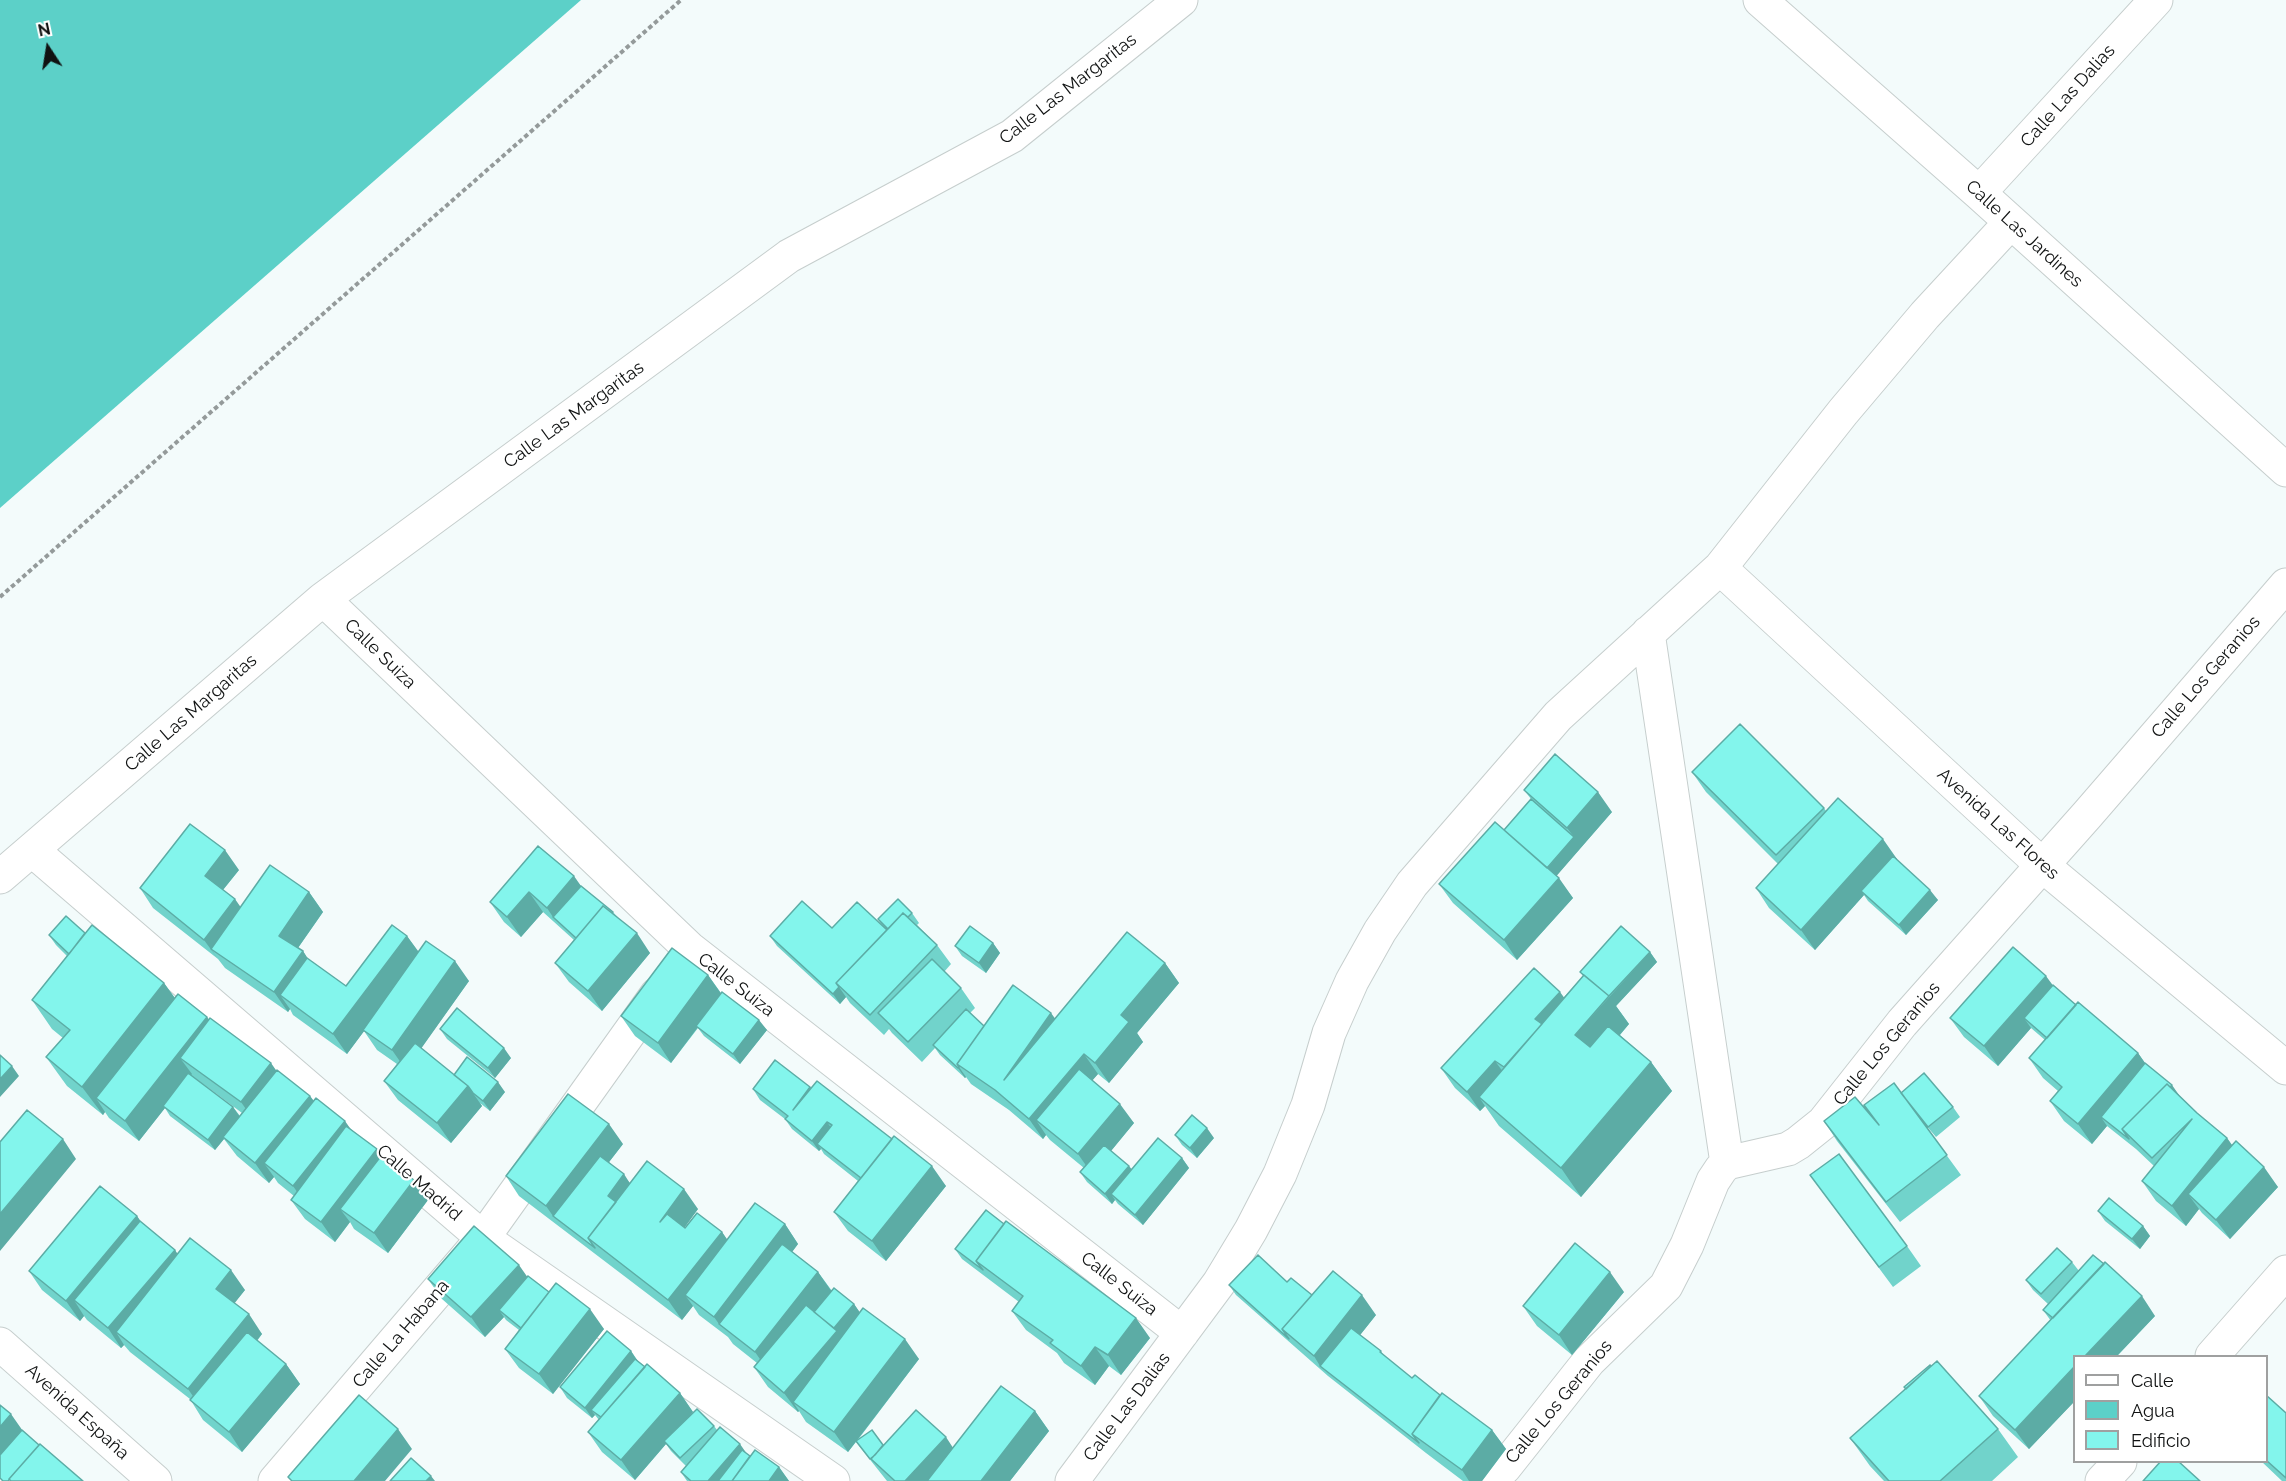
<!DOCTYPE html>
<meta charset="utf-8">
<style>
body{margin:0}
#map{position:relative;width:2286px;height:1481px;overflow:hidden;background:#f3fbfb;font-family:Raleway,sans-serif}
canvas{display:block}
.legend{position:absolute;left:2073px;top:1355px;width:195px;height:108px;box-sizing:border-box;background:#fff;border:2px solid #9fa0a0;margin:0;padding:8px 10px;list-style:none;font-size:18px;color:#101212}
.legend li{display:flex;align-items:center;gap:12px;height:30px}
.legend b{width:30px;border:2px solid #9fa0a0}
.north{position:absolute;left:18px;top:18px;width:60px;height:60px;-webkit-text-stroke:4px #fff;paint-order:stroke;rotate:348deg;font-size:16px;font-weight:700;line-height:24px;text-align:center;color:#101212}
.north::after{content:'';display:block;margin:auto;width:21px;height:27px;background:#101212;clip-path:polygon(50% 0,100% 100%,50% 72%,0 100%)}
</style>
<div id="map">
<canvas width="2286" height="1481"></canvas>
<ul class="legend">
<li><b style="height:8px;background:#fff"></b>Calle</li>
<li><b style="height:16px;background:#5cd0c8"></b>Agua</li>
<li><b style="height:16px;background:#83f5ec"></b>Edificio</li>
</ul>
<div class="north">N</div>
</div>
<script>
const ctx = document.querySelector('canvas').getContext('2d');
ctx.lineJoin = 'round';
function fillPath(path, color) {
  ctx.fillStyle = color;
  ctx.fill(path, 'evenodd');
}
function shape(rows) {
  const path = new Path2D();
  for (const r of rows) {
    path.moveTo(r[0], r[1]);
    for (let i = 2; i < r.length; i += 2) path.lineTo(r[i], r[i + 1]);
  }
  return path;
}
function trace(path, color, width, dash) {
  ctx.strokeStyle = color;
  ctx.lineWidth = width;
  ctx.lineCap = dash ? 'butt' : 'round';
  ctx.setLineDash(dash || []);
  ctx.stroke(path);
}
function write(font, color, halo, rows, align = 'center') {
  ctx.font = font + ' Raleway,sans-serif';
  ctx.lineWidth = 4.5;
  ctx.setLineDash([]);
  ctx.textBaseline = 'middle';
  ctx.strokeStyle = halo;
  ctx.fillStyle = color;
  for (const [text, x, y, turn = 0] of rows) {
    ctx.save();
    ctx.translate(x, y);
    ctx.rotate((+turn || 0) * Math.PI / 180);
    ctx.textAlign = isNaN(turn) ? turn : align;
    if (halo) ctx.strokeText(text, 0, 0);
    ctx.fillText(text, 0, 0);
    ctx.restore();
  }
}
fillPath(shape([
 [0,0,581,0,0,508]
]), '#5cd0c8');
const street = shape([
 [1760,0,1979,193,2286,470],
 [1979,193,2156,0],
 [1720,568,2042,865,2286,1068],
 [323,599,689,948,1182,1333],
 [1648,633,1727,1163],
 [32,850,483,1238,833,1481],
 [0,877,323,599,789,256,1012,136,1181,0],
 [0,1344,155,1481],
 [2212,1356,2286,1272],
 [275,1481,483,1238,657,994],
 [1072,1481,1219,1283,1251,1230,1280,1174,1308,1105,1329,1033,1352,981,1380,931,1412,884,1558,716,1720,568,1843,412,1925,315,2011,222],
 [1491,1481,1505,1467,1589,1361,1666,1286,1687,1245,1713,1181,1721,1169,1727,1163,1788,1149,1798,1143,1823,1123,1902,1023,2087,815,2286,585],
 [2102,1481,2120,1462]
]);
trace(street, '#c6cecd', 35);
trace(shape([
 [0,597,681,0]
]), '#949a9a', 4, [4.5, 3]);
trace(street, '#fff', 33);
fillPath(shape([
 [1692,772,1824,808,1826,811,1897,859,1896,860,1938,900,1906,935,1868,901,1864,895,1815,950,1769,908,1756,888,1778,864,1706,792],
 [1524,790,1612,812,1556,876,1573,898,1517,960,1453,903,1439,884,1504,830,1531,799],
 [538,846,581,886,613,912,650,953,602,1011,569,982,555,963,574,940,543,912,521,937,504,922,490,902],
 [239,870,223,890,240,907,309,892,323,912,298,948,303,951,307,958,346,986,407,936,418,952,469,981,421,1048,454,1075,505,1092,490,1111,480,1103,482,1106,451,1143,398,1100,384,1081,397,1064,377,1050,364,1031,347,1054,293,1015,290,1009,288,1012,225,968,218,959,153,908,140,888],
 [912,913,919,923,917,925,937,945,951,964,944,972,961,988,975,1008,970,1013,984,1026,1055,1018,1165,963,1179,983,1137,1033,1143,1042,1109,1083,1098,1074,1092,1080,1134,1123,1111,1151,1132,1169,1182,1158,1189,1168,1143,1225,1118,1204,1115,1200,1112,1204,1087,1182,1080,1172,1084,1168,1050,1140,1046,1135,1043,1139,1009,1110,971,1084,966,1077,965,1078,940,1055,935,1048,922,1062,892,1033,889,1029,884,1035,850,1003,846,997,840,1004,777,946,770,936,832,928,883,927,878,919],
 [85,933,164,983,175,998,207,1017,209,1020,310,1096,314,1101,352,1130,383,1157,428,1200,388,1253,354,1229,350,1222,335,1242,305,1219,291,1200,294,1196,278,1183,274,1177,269,1183,237,1156,224,1139,215,1150,170,1116,165,1108,139,1141,109,1118,105,1112,103,1115,67,1086,46,1057,63,1038,52,1029,32,1000,67,956,56,945,49,935],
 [202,1083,242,1113,240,1116,233,1107],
 [993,943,1000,953,986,973,962,956,955,946],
 [1650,952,1657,962,1616,1006,1629,1024,1620,1035,1651,1062,1672,1091,1581,1197,1499,1126,1485,1106,1480,1111,1455,1088,1441,1068,1564,997,1583,976,1580,972],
 [708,975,721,993,767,1030,740,1064,704,1036,698,1028,671,1063,635,1036,621,1016],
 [2053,985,2076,1005,2138,1053,2145,1063,2179,1095,2197,1113,2227,1138,2232,1145,2278,1187,2230,1239,2202,1213,2199,1209,2186,1226,2156,1201,2142,1181,2154,1166,2136,1149,2107,1126,2092,1144,2064,1121,2050,1101,2058,1091,2043,1078,2029,1058,2045,1040,2031,1028,1998,1066,1964,1037,1950,1018],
 [440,1029,511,1058,495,1078,447,1039],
 [810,1087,946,1186,886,1261,848,1231,834,1212,858,1181,824,1154,821,1149,819,1151,792,1129,785,1119,760,1100,753,1089],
 [1901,1093,1953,1107,1960,1117,1936,1137,1918,1116,1961,1175,1900,1222,1837,1141,1824,1121,1873,1118],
 [1175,1135,1214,1138,1197,1158,1182,1145],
 [623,1144,609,1162,630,1183,698,1209,684,1228,722,1232,727,1240,785,1224,798,1244,792,1252,818,1272,832,1291,854,1304,860,1313,919,1359,857,1441,883,1445,953,1447,1035,1411,1049,1431,1010,1481,887,1481,856,1442,848,1452,806,1422,799,1411,798,1412,768,1387,754,1367,757,1363,733,1344,728,1337,699,1315,693,1306,682,1320,519,1196,506,1176],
 [1810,1175,1907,1246,1921,1266,1893,1287],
 [2098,1211,2143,1226,2150,1236,2140,1249,2105,1221],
 [137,1216,140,1221,175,1250,177,1254,245,1290,234,1303,262,1334,257,1341,286,1364,300,1384,242,1452,203,1420,190,1399,130,1352,124,1345,121,1348,87,1320,84,1316,80,1321,42,1290,29,1271],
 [955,1249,1150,1338,1121,1375,1109,1366,1095,1385,1064,1363,1057,1353,1026,1330,1012,1311,1019,1302,962,1259],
 [2072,1262,2079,1271,2155,1316,2029,1449,1993,1416,1979,1396,2051,1321,2043,1310,2048,1304,2033,1290,2026,1280],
 [527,1277,604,1329,553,1394,519,1368,505,1349,519,1330,506,1320,504,1317,485,1337,442,1299,428,1279],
 [1287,1282,1312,1295,1376,1315,1360,1335,1381,1351,1384,1356,1412,1378,1492,1430,1506,1449,1482,1481,1463,1481,1426,1453,1328,1376,1236,1295,1229,1285],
 [1624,1292,1572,1355,1537,1326,1523,1306],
 [631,1351,638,1361,680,1393,693,1412,688,1418,714,1426,717,1430,750,1456,779,1467,789,1481,687,1481,681,1472,686,1466,671,1451,666,1444,635,1480,602,1452,588,1432,599,1420,595,1415,592,1418,567,1398,560,1387],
 [2266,1395,2286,1413,2286,1481,2282,1481,2261,1461,2266,1461],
 [1998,1429,2018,1457,1992,1481,1884,1481,1870,1466,1850,1438]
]), '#71d3cb');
fillPath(shape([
 [1598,792,1612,812,1553,880,1546,870,1574,837,1567,828],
 [1883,839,1897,859,1865,894,1861,891,1864,895,1815,950,1801,930],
 [225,850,239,870,218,896,205,876],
 [574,876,588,896,553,917,547,908],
 [1559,878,1573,898,1517,960,1504,940],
 [1930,890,1938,900,1906,935,1899,925],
 [309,892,323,912,293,955,279,936],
 [529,892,543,912,521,937,507,917],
 [235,899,249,919,211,949,218,959,204,940],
 [637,933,650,953,602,1011,588,991],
 [407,936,421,955,347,1054,333,1034],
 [993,943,1000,953,986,973,979,963],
 [303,951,316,971,280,995,290,1009,288,1012,274,992],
 [1650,952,1657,962,1616,1006,1629,1024,1595,1064,1575,1035],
 [455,961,469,981,406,1070,392,1050],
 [1165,963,1179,983,1137,1033,1143,1042,1109,1083,1095,1063,1121,1015],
 [708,975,722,995,671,1063,658,1043],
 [2046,976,2060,995,2024,1018,2031,1028,1998,1066,1984,1046],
 [164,983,184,1011,96,1098,105,1112,103,1115,82,1087],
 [839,987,846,997,840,1004,833,994],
 [1560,992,1574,1011,1511,1072,1535,1019],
 [1051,1013,1065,1032,1004,1080],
 [207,1017,221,1037,180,1058,192,1074,165,1108,163,1106,165,1108,139,1141,125,1121],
 [759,1020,767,1030,740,1064,733,1054],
 [504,1048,511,1058,495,1078,488,1068],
 [2138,1053,2152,1073,2101,1117,2107,1126,2092,1144,2078,1124],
 [1084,1054,1098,1074,1049,1131,1036,1120,1046,1135,1043,1139,1029,1119],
 [1495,1061,1509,1080,1479,1097,1485,1106,1480,1111,1467,1092],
 [1651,1062,1672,1091,1581,1197,1561,1168],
 [271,1063,285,1083,255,1122,241,1102],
 [12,1066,19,1076,0,1097,0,1079],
 [959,1067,966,1077,965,1078,958,1068],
 [498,1082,505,1092,490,1111,483,1101],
 [2172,1085,2179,1095,2139,1145,2130,1137],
 [468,1086,482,1106,451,1143,437,1123],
 [310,1096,324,1116,264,1163,274,1177,269,1183,255,1163],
 [1120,1104,1134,1123,1092,1174,1078,1154],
 [233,1107,240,1117,223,1137,224,1139,215,1150,208,1140],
 [345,1121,359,1141,307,1206,293,1186],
 [827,1122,834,1132,817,1144,821,1149,819,1151,812,1141],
 [609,1124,623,1144,562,1223,553,1216,546,1206],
 [1207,1128,1214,1138,1197,1158,1190,1148],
 [2227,1138,2241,1158,2188,1194,2199,1209,2186,1226,2172,1206],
 [63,1139,76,1159,0,1251,0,1214],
 [377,1149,391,1168,340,1209,350,1222,335,1242,321,1222],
 [1182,1158,1189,1168,1143,1225,1135,1215],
 [932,1166,946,1186,886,1261,872,1241],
 [1129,1166,1136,1176,1111,1194,1115,1200,1112,1204,1105,1194],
 [2264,1167,2278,1187,2230,1239,2216,1220],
 [624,1174,631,1185,615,1206,608,1196],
 [414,1180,428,1200,388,1253,374,1233],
 [684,1189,698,1209,674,1242,660,1222],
 [137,1216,151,1236,74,1300,84,1316,80,1321,66,1301],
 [785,1224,798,1244,731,1333,719,1324,714,1317],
 [2143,1226,2150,1236,2140,1249,2132,1239],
 [722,1232,736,1252,685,1295,693,1306,682,1320,668,1300],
 [175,1250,188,1270,116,1332,124,1345,121,1348,108,1328],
 [519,1265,533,1285,499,1310,504,1317,485,1337,471,1317],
 [231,1270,245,1290,230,1309,216,1289],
 [818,1272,832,1292,769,1372,755,1352],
 [1610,1272,1624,1292,1572,1355,1559,1335],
 [1362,1295,1376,1315,1330,1373,1320,1366,1314,1356],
 [2142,1296,2155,1316,2117,1356,2085,1356],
 [854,1304,861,1314,793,1402,799,1411,798,1412,784,1393,832,1330],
 [590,1309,604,1329,553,1394,539,1374],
 [249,1314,262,1334,202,1409,188,1389],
 [1136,1318,1150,1338,1121,1375,1108,1355],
 [905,1339,919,1359,848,1452,834,1432],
 [1095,1347,1109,1366,1095,1385,1081,1366],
 [631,1351,638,1362,591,1410,595,1415,592,1418,585,1408],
 [286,1364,300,1384,242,1452,229,1432],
 [2074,1367,2074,1402,2029,1449,2015,1430],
 [680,1393,693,1412,666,1444,664,1441,666,1444,635,1480,621,1460],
 [1035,1411,1049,1431,1010,1481,981,1481],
 [11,1414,25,1434,0,1464,0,1427],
 [398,1429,412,1449,385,1481,354,1481],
 [1492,1430,1506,1449,1482,1481,1469,1481,1462,1470],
 [946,1437,959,1457,937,1481,905,1481],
 [740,1444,747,1454,724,1481,708,1481],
 [779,1467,789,1481,769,1481],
 [431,1476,435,1481,426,1481]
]), '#5caca5');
const building = shape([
 [1740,724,1824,808,1776,855,1692,772,1740,724],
 [1555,754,1598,792,1567,828,1524,790,1555,754],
 [1838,798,1883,839,1801,930,1756,888,1838,798],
 [1531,799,1574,837,1547,868,1504,830,1531,799],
 [1495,822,1559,878,1504,940,1439,884,1495,822],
 [190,824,225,850,205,876,235,899,204,940,140,888,190,824],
 [538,846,574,876,547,908,529,892,507,917,490,902,538,846],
 [1893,856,1930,890,1899,925,1861,891,1893,856],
 [270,865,309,892,279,936,303,951,274,992,211,949,270,865],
 [581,886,613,912,612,913,603,906,576,938,553,917,581,886],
 [898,899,912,913,908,917,903,913,888,929,878,919,898,899],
 [802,901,832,928,857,902,887,930,836,983,839,987,833,994,770,936,802,901],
 [603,906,637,933,588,991,555,963,603,906],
 [903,913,937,945,870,1015,836,983,903,913],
 [66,916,85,933,69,954,49,935,66,916],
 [92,925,164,983,82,1087,46,1057,70,1030,32,1000,92,925],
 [392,925,407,936,333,1034,280,995,307,958,346,986,392,925],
 [970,926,993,943,979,963,955,946,970,926],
 [1621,926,1650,952,1608,997,1609,996,1580,972,1621,926],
 [1127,932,1165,963,1121,1015,1129,1022,1095,1063,1084,1054,1029,1119,995,1090,957,1064,1013,985,1051,1013,1004,1080,1127,932],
 [426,941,455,961,392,1050,363,1030,426,941],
 [2013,947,2046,976,1984,1046,1950,1018,2013,947],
 [672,948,708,975,658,1043,621,1016,672,948],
 [932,959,961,988,908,1042,878,1013,932,959],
 [1534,968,1560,992,1535,1019,1542,1024,1504,1067,1495,1061,1467,1092,1441,1068,1534,968],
 [1584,975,1609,996,1575,1035,1590,1047,1608,1026,1651,1062,1561,1168,1479,1097,1584,975],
 [2053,985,2076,1005,2047,1038,2024,1018,2053,985],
 [722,992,759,1020,733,1054,696,1026,722,992],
 [178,994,207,1017,125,1121,96,1098,178,994],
 [2078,1002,2138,1053,2078,1124,2050,1101,2062,1087,2029,1058,2078,1002],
 [457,1008,504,1048,488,1068,440,1029,457,1008],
 [966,1009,984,1026,957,1064,959,1067,958,1068,933,1045,966,1009],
 [210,1018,271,1063,241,1102,180,1058,210,1018],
 [415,1043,468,1086,437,1123,384,1081,415,1043],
 [0,1055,12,1066,0,1079,0,1055],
 [467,1057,498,1082,483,1101,473,1093,468,1086,454,1075,467,1057],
 [775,1060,810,1087,793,1110,817,1081,892,1139,861,1178,817,1144,832,1125,827,1122,812,1141,785,1119,788,1116,753,1089,775,1060],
 [2145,1063,2172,1085,2170,1087,2167,1084,2122,1129,2129,1139,2101,1117,2145,1063],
 [1079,1069,1120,1104,1078,1154,1036,1120,1079,1069],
 [277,1070,310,1096,255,1163,223,1137,277,1070],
 [188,1073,233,1107,208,1140,163,1106,188,1073],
 [1924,1073,1953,1107,1928,1127,1901,1093,1924,1073],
 [1894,1083,1947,1155,1886,1202,1824,1121,1855,1097,1879,1125,1864,1105,1894,1083],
 [2167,1084,2197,1113,2227,1138,2172,1206,2142,1181,2192,1119,2152,1158,2122,1129,2167,1084],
 [568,1094,609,1124,546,1206,506,1176,568,1094],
 [316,1098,345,1121,293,1186,264,1163,316,1098],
 [27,1110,63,1139,0,1214,0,1142,27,1110],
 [1192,1115,1207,1128,1190,1148,1175,1135,1192,1115],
 [346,1126,377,1149,321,1222,291,1200,346,1126],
 [894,1136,932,1166,872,1241,834,1212,894,1136],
 [1158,1138,1182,1158,1135,1215,1111,1194,1158,1138],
 [2236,1141,2264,1167,2216,1220,2188,1194,2236,1141],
 [1104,1145,1129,1166,1105,1194,1080,1172,1104,1145],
 [1839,1154,1907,1246,1879,1267,1810,1175,1839,1154],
 [381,1156,414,1180,374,1233,340,1209,381,1156],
 [600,1156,624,1174,608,1196,616,1202,588,1238,595,1248,553,1216,600,1156],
 [647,1161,684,1189,660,1222,667,1214,685,1228,697,1213,722,1232,668,1300,588,1238,647,1161],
 [100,1186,137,1216,66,1301,29,1271,100,1186],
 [2109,1198,2143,1226,2132,1239,2098,1211,2109,1198],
 [755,1203,785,1224,714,1317,685,1295,755,1203],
 [986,1210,1004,1224,976,1261,983,1270,955,1249,986,1210],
 [140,1221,175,1250,108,1328,74,1300,140,1221],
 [1006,1221,1136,1318,1108,1355,1095,1347,1081,1366,1050,1343,1053,1340,1012,1311,1023,1296,976,1261,1006,1221],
 [474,1226,519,1265,471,1317,428,1279,474,1226],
 [190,1238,231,1270,216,1289,249,1314,188,1389,116,1332,190,1238],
 [1575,1243,1610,1272,1559,1335,1523,1306,1575,1243],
 [782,1244,818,1272,755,1352,719,1324,782,1244],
 [2057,1248,2072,1262,2041,1294,2026,1280,2057,1248],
 [1258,1255,1287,1282,1291,1278,1312,1295,1282,1329,1289,1339,1229,1285,1258,1255],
 [2093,1255,2104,1264,2053,1318,2043,1310,2093,1255],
 [2105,1262,2142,1296,2085,1356,2074,1356,2074,1367,2015,1430,1979,1396,2105,1262],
 [1333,1271,1362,1295,1314,1356,1282,1329,1333,1271],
 [528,1276,549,1292,521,1328,499,1310,528,1276],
 [556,1283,590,1309,539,1374,505,1349,556,1283],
 [834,1288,854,1304,834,1328,814,1312,834,1288],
 [806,1305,837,1331,784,1393,754,1367,806,1305],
 [863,1308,905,1339,834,1432,793,1402,863,1308],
 [1351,1328,1381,1351,1380,1352,1412,1378,1415,1375,1440,1395,1412,1434,1419,1443,1320,1366,1351,1328],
 [607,1331,631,1351,585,1408,560,1387,607,1331],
 [247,1332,286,1364,229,1432,190,1400,247,1332],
 [635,1359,645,1367,601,1417,591,1410,635,1359],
 [1937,1361,1998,1429,1940,1481,1889,1481,1850,1438,1937,1361],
 [647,1364,680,1393,621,1460,588,1432,647,1364],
 [1930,1365,1931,1366,1906,1389,1904,1387,1930,1365],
 [1001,1386,1035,1411,981,1481,927,1481,1001,1386],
 [1442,1393,1492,1430,1462,1470,1412,1434,1442,1393],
 [359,1395,398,1429,354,1481,292,1481,288,1477,359,1395],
 [2266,1395,2286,1413,2286,1478,2266,1460,2266,1395],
 [0,1405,11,1414,0,1427,0,1405],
 [697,1409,714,1426,680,1458,664,1441,697,1409],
 [916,1410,946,1437,905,1481,895,1481,871,1459,916,1410],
 [720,1427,740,1444,708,1481,691,1481,681,1472,720,1427],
 [22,1430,39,1445,9,1479,9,1480,8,1481,3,1481,0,1478,0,1455,22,1430],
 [872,1430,883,1445,875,1455,870,1459,856,1441,872,1430],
 [40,1444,83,1481,11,1481,9,1479,40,1444],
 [742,1450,750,1456,732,1481,718,1481,742,1450],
 [755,1450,779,1467,769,1481,732,1481,755,1450],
 [411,1458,431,1476,426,1481,390,1481,411,1458],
 [2161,1461,2178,1461,2200,1481,2143,1481,2161,1461]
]);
fillPath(building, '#83f5ec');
trace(building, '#5caca5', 1.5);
write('18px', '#101212', '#fff', [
 ["Calle Las Margaritas",1068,89,-38],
 ["Calle Las Dalias",2068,96,-48],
 ["Calle Las Jardines",2024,234,42],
 ["Calle Las Margaritas",574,415,-36],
 ["Calle Suiza",380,654,44],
 ["Calle Los Geranios",2206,677,-49],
 ["Calle Las Margaritas",191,713,-41],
 ["Avenida Las Flores",1998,824,42],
 ["Calle Suiza",736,985,38],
 ["Calle Los Geranios",1887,1044,-50],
 ["Calle Madrid",419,1183,41],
 ["Calle Suiza",1119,1284,38],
 ["Calle La Habana",401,1334,-49],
 ["Calle Los Geranios",1559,1402,-50],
 ["Calle Las Dalias",1127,1407,-53],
 ["Avenida España",77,1412,42]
]);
</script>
